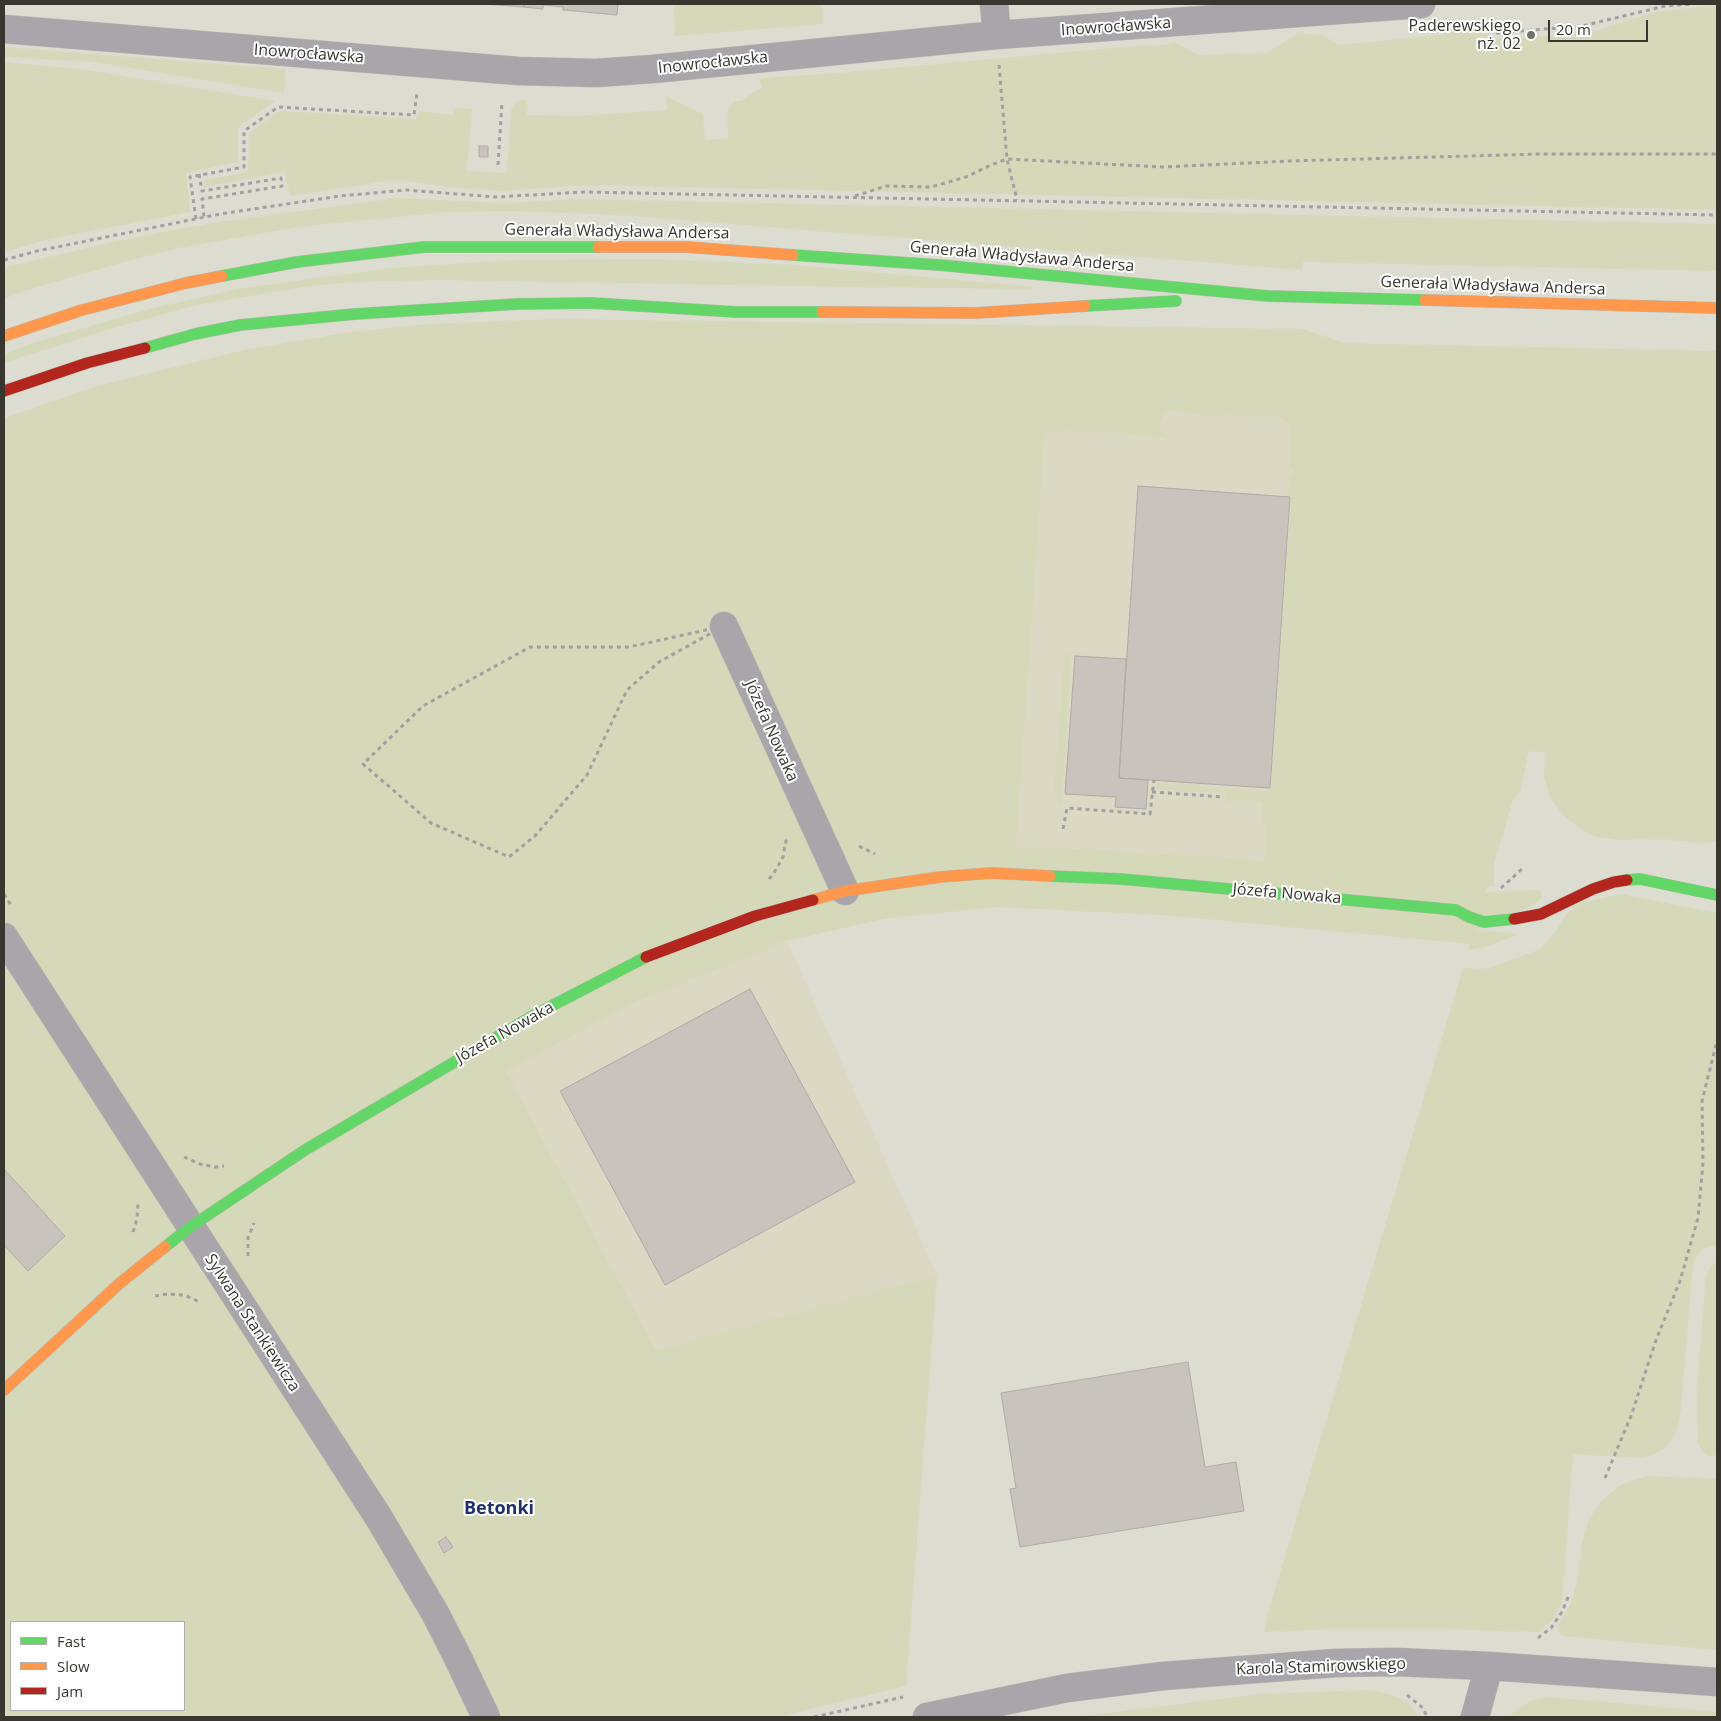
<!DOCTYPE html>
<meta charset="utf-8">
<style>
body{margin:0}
#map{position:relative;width:1721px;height:1721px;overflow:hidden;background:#dddcd1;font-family:"Open Sans",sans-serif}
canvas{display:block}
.frame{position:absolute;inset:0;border:5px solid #38372f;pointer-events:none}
.legend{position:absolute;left:10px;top:1621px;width:175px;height:90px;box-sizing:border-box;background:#fff;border:1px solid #afafac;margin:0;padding:6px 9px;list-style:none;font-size:15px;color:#38372f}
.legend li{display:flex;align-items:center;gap:10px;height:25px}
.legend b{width:25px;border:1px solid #afafac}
.scale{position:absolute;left:1548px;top:20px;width:100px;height:22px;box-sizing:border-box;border:2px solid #38372f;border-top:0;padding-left:6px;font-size:15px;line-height:18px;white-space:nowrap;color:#38372f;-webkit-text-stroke:4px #fff;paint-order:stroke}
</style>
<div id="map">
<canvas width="1721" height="1721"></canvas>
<div class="frame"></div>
<ul class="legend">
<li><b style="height:6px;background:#63d668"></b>Fast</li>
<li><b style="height:6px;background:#ff974d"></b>Slow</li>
<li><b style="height:6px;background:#b3261e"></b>Jam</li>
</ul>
<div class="scale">20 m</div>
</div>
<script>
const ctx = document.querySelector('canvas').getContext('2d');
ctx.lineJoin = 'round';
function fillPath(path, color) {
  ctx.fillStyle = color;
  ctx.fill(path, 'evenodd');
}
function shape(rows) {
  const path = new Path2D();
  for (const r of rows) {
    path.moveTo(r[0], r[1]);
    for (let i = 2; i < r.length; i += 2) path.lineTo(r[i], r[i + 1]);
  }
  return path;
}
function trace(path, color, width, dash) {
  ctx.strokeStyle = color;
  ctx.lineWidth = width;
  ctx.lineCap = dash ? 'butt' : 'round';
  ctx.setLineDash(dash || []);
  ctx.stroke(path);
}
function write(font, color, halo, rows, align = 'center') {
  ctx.font = font + ' "Open Sans",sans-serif';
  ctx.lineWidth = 4;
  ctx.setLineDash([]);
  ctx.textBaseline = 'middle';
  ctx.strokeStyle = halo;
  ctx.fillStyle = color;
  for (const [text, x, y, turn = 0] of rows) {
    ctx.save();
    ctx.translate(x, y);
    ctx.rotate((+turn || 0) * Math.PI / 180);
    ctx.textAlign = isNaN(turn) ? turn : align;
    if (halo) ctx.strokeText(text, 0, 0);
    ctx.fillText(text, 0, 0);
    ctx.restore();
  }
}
fillPath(shape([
 [1046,410,1299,413,1290,497,1270,791,1264,861,1016,845],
 [787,941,937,1275,656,1350,506,1071,640,1000]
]), '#dbd8c4');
fillPath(shape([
 [674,4,822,4,823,24,675,36],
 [1717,5,1717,210,585,185,501,191,449,187,406,181,387,181,290,196,284,172,205,187,204,180,248,172,249,133,279,111,417,119,419,111,453,115,454,108,472,109,467,171,507,173,511,111,513,105,520,100,527,101,527,115,577,116,667,110,666,96,703,114,705,140,728,138,727,112,734,101,741,101,762,87,759,78,838,73,1122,47,1164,45,1175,42,1198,55,1267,53,1298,33,1323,35,1339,45,1449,34,1462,20,1489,26,1491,39,1589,33,1655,12],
 [4,47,286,69,284,93,93,62,4,57],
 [4,62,81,69,275,101,238,128,238,162,186,173,190,212,50,239,4,252],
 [397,198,505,203,575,199,1717,224,1717,271,1303,262,1302,270,619,215,513,211,447,212,298,227,179,248,128,261,27,290,4,299,4,268,10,266,121,240,212,223],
 [653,259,795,265,1033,287,1031,289,854,287,438,280,351,282,303,287,197,305,113,328,4,363,4,354,33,343,149,309,237,289,390,268,515,260],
 [556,319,1303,329,1345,343,1717,351,1717,841,1702,843,1661,839,1619,840,1596,837,1581,829,1563,815,1551,799,1544,777,1545,753,1529,750,1520,792,1513,800,1494,864,1494,886,1487,887,1485,893,1501,891,1541,890,1542,898,1532,906,1475,930,1519,934,1485,947,1468,950,1470,944,1163,915,995,907,883,919,787,941,640,1000,506,1071,656,1350,937,1275,906,1686,777,1717,4,1717,4,418,97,386,244,350,351,332,428,324],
 [1167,411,1283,419,1288,423,1292,434,1289,445,1291,446,1290,467,1293,469,1293,473,1290,476,1288,495,1291,496,1270,791,1157,784,1156,789,1225,793,1226,801,1262,802,1262,822,1267,823,1264,861,1016,845,1045,430,1170,437,1159,429,1161,419],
 [11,1622,184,1622,184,1710,11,1710],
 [1065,655,1071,655,1061,807,1056,799,1054,789],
 [1621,894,1717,913,1717,1246,1709,1246,1702,1249,1693,1262,1681,1408,1677,1430,1670,1443,1661,1451,1644,1458,1573,1454,1562,1603,1551,1622,1539,1632,1434,1629,1340,1629,1264,1632,1267,1616,1463,968,1488,969,1540,949,1557,930,1566,914,1580,903],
 [1717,1263,1717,1454,1710,1457,1703,1452,1698,1443,1697,1388,1706,1275,1712,1265],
 [1647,1476,1717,1479,1717,1650,1562,1636,1558,1632,1558,1626,1571,1603,1577,1582,1582,1543,1589,1519,1602,1500,1622,1484],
 [1370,1690,1388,1694,1407,1701,1420,1717,1076,1717,1261,1694],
 [1549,1697,1717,1712,1717,1717,1509,1717,1514,1712,1530,1701]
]), '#d6d9b9');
const building = shape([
 [484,4,524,4,524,7,484,4],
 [524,4,618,4,617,15,563,10,563,7,543,5,543,9,524,7,524,4],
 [479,146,488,146,488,157,479,157,479,146],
 [1138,486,1290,497,1270,788,1119,778,1138,486],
 [1075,656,1126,659,1119,778,1148,780,1146,809,1115,807,1116,797,1065,794,1075,656],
 [750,989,855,1182,665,1285,560,1091,750,989],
 [4,1169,65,1236,28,1271,4,1245,4,1169],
 [1188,1362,1205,1467,1236,1462,1244,1511,1020,1547,1010,1489,1016,1488,1001,1393,1188,1362],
 [446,1537,453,1547,444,1553,438,1542,446,1537]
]);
fillPath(building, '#c8c3bc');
trace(building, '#b0aca6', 1);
const street = shape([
 [994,4,997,35],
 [4,29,518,71,596,73,653,69,997,35,1421,4],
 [724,626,845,891],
 [4,937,379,1518,435,1613,458,1658,486,1717],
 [927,1717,1067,1688,1163,1676,1336,1663,1395,1662,1489,1666,1717,1682],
 [1475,1717,1489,1666]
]);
const fast = shape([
 [793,255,939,265,1268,296,1425,300],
 [222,276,297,262,424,247,598,247],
 [1085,306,1176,301],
 [145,348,195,334,240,325,355,314,517,304,592,303,736,312,822,312],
 [1050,876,1121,879,1456,910,1469,917,1484,922,1514,919],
 [1627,880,1640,879,1717,895],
 [165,1247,190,1227,305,1150,536,1014,646,957]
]);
const slow = shape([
 [598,247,687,247,793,255],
 [1425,300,1717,308],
 [822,312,976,313,1085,306],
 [4,336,82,310,186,283,222,276],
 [813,900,845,891,940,877,991,873,1050,876],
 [4,1390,120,1283,165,1247]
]);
const jam = shape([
 [4,391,87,363,145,348],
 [1514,919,1541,914,1593,889,1614,882,1627,880],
 [646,957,755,916,813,900]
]);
trace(street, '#bbbab1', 29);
trace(fast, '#bbbab1', 12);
trace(slow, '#bbbab1', 12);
trace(jam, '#bbbab1', 12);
trace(shape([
 [1496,33,1582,26,1665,6,1691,4],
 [999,65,1007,159,1017,200],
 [498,165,502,102],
 [199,174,202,191,281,178,282,186,202,199,204,217],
 [855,196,886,186,931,187,966,177,991,165,1007,159,1163,167,1289,161,1540,154,1717,154],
 [196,219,190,177,244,167,244,131,278,107,414,115,417,93],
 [4,260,37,251,220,214,340,196,406,190,496,197,584,192,1717,215],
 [724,626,659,662,627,690,587,775,535,836,509,857,431,823,363,764,423,706,530,647,629,647,724,626],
 [1152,792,1224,797],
 [1063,829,1067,808,1150,814,1154,780],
 [859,846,875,854],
 [769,879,774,873,783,857,786,841,787,840],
 [1501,888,1522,869],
 [4,894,12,907],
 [184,1157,200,1164,215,1167,224,1166],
 [133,1232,137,1219,138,1204],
 [248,1256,248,1238,254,1223],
 [155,1296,167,1294,184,1295,198,1301],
 [1605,1478,1631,1416,1656,1340,1680,1281,1698,1218,1703,1163,1702,1101,1717,1041],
 [1538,1638,1551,1628,1562,1612,1569,1595],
 [1407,1695,1423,1708,1427,1717],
 [814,1717,903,1697]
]), '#a2a0a1', 3, [4, 4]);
trace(street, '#aaa5aa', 28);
trace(fast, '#63d668', 11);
trace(slow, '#ff974d', 11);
trace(jam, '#b3261e', 11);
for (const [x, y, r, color] of [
 [1531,35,5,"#727168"]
]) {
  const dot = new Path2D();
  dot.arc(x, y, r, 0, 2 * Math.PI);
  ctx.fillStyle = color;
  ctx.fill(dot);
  trace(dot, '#fff', 2);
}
write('16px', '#38372f', '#fff', [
 ["Paderewskiego",1521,26],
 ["nż. 02",1521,44]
], 'right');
write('16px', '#38372f', '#fff', [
 ["Inowrocławska",1116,27,-4],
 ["Inowrocławska",309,54,4],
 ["Inowrocławska",713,63,-6],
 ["Generała Władysława Andersa",617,232,1],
 ["Generała Władysława Andersa",1022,257,5],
 ["Generała Władysława Andersa",1493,286,2],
 ["Józefa Nowaka",771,731,66],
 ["Józefa Nowaka",1287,894,5],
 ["Józefa Nowaka",505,1033,-29],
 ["Sylwana Stankiewicza",252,1323,57],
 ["Karola Stamirowskiego",1321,1667,-2]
]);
write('bold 18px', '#1f3169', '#fff', [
 ["Betonki",499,1509]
]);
</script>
